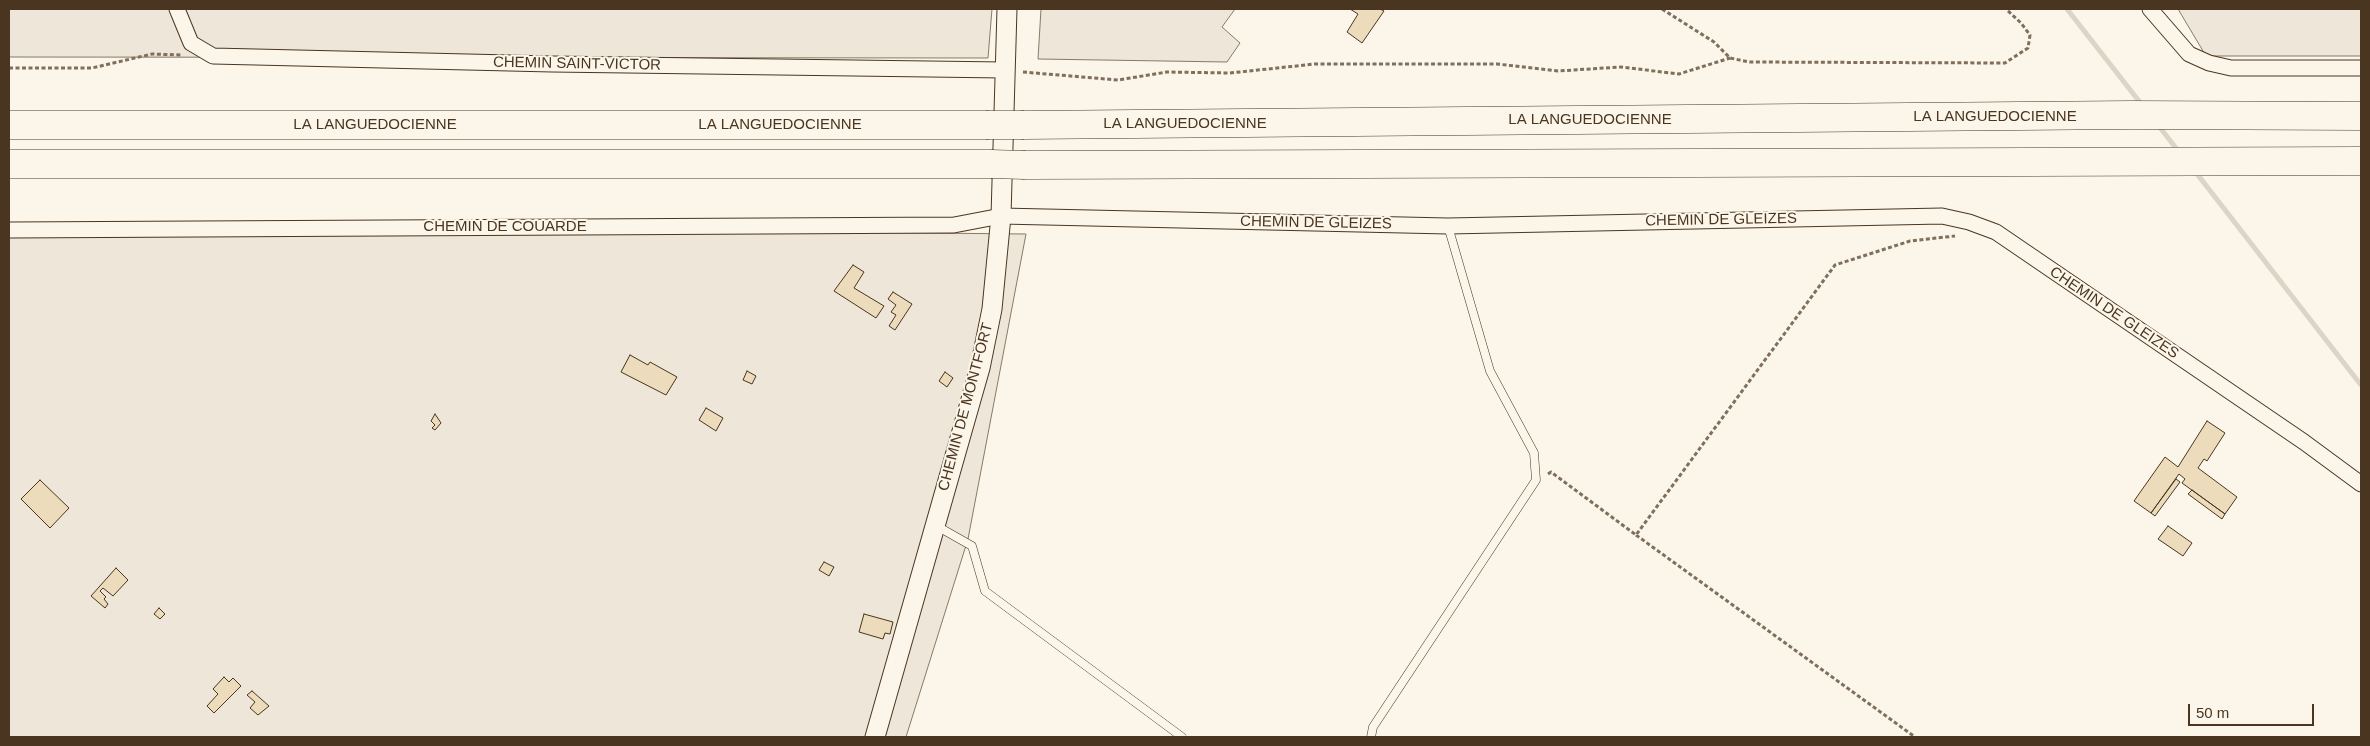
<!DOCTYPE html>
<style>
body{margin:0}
#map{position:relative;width:2370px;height:746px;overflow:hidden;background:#fbf6e9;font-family:Helvetica,sans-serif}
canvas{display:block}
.frame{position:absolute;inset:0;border:10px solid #4a3520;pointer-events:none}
.scale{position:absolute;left:2188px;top:704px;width:126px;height:22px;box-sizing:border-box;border:2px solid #4a3520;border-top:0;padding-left:6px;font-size:15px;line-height:18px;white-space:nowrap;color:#4a3520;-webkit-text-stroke:4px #fbf6e9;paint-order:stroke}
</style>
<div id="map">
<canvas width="2370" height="746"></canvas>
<div class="frame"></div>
<div class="scale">50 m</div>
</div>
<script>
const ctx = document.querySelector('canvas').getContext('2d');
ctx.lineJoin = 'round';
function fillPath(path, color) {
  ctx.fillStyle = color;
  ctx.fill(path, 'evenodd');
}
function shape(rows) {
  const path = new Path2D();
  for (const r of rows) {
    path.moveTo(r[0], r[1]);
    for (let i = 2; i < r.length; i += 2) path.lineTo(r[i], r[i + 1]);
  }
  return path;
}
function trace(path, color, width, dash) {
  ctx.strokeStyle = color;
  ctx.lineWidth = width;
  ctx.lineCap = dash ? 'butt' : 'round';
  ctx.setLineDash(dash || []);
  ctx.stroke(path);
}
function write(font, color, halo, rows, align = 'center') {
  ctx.font = font + ' Helvetica,sans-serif';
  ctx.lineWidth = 4;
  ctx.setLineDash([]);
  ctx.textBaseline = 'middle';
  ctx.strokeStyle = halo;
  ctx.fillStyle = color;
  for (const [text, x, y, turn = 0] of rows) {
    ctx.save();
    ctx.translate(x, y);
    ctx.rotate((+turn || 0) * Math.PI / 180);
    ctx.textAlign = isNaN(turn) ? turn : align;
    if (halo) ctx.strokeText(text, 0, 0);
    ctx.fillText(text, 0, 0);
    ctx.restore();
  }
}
const green = shape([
 [9,9,992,9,988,58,9,57,9,9],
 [1041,9,1235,9,1222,27,1240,43,1227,62,1038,59,1041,9],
 [2178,9,2361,9,2361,56,2206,56,2178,9],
 [9,224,1026,234,968,539,906,737,9,737,9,224]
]);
fillPath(green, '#ede6d9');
trace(green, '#887966', 1);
trace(shape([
 [2067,9,2142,105],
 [2158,125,2179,152],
 [2194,170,2361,385]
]), '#dcd4c6', 5);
const building = shape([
 [1350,9,1380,9,1384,11,1362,43,1347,32,1358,14,1350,9],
 [853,265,864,272,854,288,884,306,876,318,834,291,853,265],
 [893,292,912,304,895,330,889,326,896,315,891,312,896,305,888,299,893,292],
 [630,355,648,365,650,362,677,377,666,395,621,372,630,355],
 [747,371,756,376,752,384,743,380,747,371],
 [945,372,953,378,947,387,939,381,945,372],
 [706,408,723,418,716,431,699,420,706,408],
 [435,414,441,423,435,430,432,428,435,425,431,421,435,414],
 [2207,421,2225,433,2207,461,2204,459,2198,468,2237,497,2225,514,2182,483,2185,479,2179,474,2151,513,2134,501,2165,457,2178,467,2207,421],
 [2176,479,2180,482,2155,516,2151,513,2176,479],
 [40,480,69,508,50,528,21,499,40,480],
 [2192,490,2225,514,2222,519,2188,494,2192,490],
 [2168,526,2192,543,2183,556,2158,539,2168,526],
 [824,562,834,567,829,576,819,570,824,562],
 [116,568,128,580,113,596,103,588,100,591,106,597,104,599,108,604,105,608,91,596,116,568],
 [159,608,165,614,160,619,154,614,159,608],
 [864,614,893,622,890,634,885,633,883,639,859,632,864,614],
 [224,677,229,682,233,678,241,686,214,713,207,706,218,694,213,689,224,677],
 [252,691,269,706,258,715,250,708,255,702,247,695,252,691]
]);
fillPath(building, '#ecdcbc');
trace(building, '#4a3520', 1);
const service = shape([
 [935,525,972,546,985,591,1182,737],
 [1371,737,1373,727,1536,480,1534,453,1490,371,1448,226]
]);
const minor = shape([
 [177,9,191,43,213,56,552,64,1004,70],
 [2150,9,2189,54,2209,63,2231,68,2361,68],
 [9,230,954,225,1001,216,1448,226,1942,216,1969,222,1996,232,2304,442,2361,484]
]);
const tertiary = shape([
 [875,737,980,368,992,309,1001,216,1007,9]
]);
const motorway = shape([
 [9,125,986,125],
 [1024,125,2130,115,2361,116],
 [9,164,991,164],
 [1025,165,2361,161]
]);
trace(service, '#4a3520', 9);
trace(minor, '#4a3520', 17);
trace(tertiary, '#4a3520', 21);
trace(motorway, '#4a3520', 29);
trace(shape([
 [1662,9,1714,42,1730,58,1749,62,2005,63,2028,48,2030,35,2021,23,2006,9],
 [9,68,92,68,152,54,182,55],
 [1023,72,1118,80,1167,72,1230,73,1315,64,1497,64,1558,71,1621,67,1679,74,1730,58],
 [1548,474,1551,472,1636,535,1835,265,1910,241,1955,236],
 [1636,535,1915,737]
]), '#7f6f5c', 3, [4, 2.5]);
trace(service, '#fbf6e9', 8);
trace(minor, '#fbf6e9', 15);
trace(tertiary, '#fbf6e9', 19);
trace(motorway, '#fbf6e9', 28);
const motorwayBridge = shape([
 [986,125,1024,125],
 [991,164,1025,165]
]);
trace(motorwayBridge, '#4a3520', 29, []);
trace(motorwayBridge, '#fbf6e9', 28);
write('15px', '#4a3520', '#fbf6e9', [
 ["CHEMIN SAINT-VICTOR",577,64,1],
 ["LA LANGUEDOCIENNE",1995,117],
 ["LA LANGUEDOCIENNE",1590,120],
 ["LA LANGUEDOCIENNE",1185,124],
 ["LA LANGUEDOCIENNE",375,125],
 ["LA LANGUEDOCIENNE",780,125],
 ["CHEMIN DE GLEIZES",1721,220,-1],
 ["CHEMIN DE GLEIZES",1316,223,1],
 ["CHEMIN DE COUARDE",505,227],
 ["CHEMIN DE GLEIZES",2114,313,34],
 ["CHEMIN DE MONTFORT",966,407,-75]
]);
</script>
